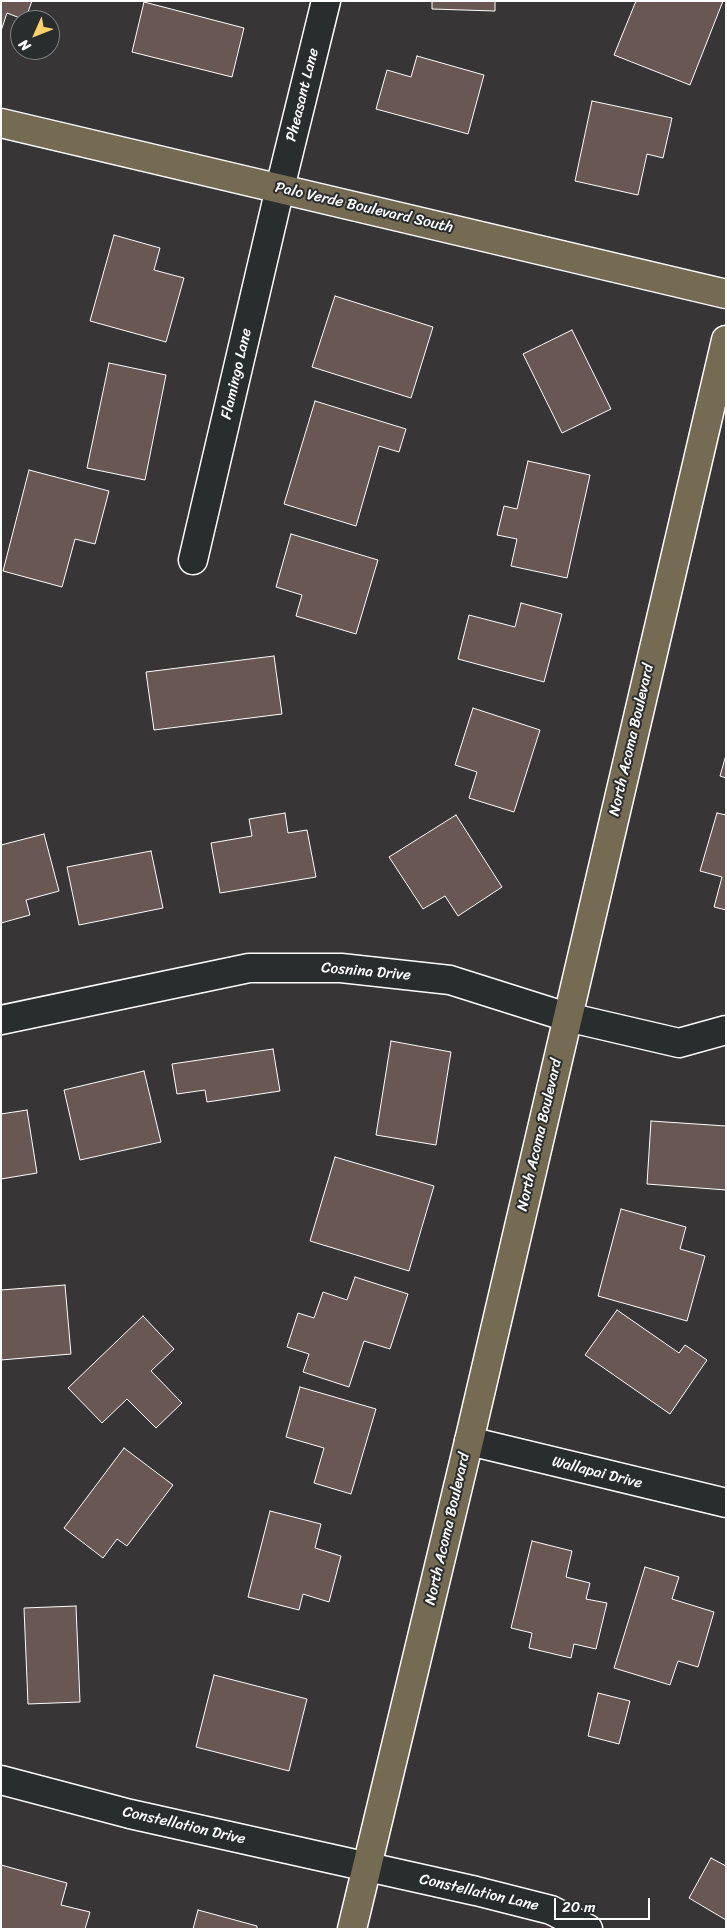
<!DOCTYPE html>
<style>
body{margin:0}
#map{position:relative;width:727px;height:1930px;overflow:hidden;background:#373535;font-family:Sriracha,sans-serif}
canvas{display:block}
.frame{position:absolute;inset:0;border:2px solid #fff;pointer-events:none}
.north{position:absolute;left:10px;top:10px;width:50px;height:50px;box-sizing:border-box;background:#2a2d2e;border:1px solid #7f8182;border-radius:50%;rotate:226deg;font-size:14px;font-weight:700;line-height:20px;text-align:center;color:#fff}
.north::after{content:'';display:block;margin:auto;width:18px;height:22px;background:#ffd166;clip-path:polygon(50% 0,100% 100%,50% 72%,0 100%)}
.scale{position:absolute;left:554px;top:1898px;width:96px;height:22px;box-sizing:border-box;border:2px solid #fff;border-top:0;padding-left:6px;font-size:15px;line-height:18px;white-space:nowrap;color:#fff;-webkit-text-stroke:4px #2a2d2e;paint-order:stroke}
</style>
<div id="map">
<canvas width="727" height="1930"></canvas>
<div class="frame"></div>
<div class="north">N</div>
<div class="scale">20 m</div>
</div>
<script>
const ctx = document.querySelector('canvas').getContext('2d');
ctx.lineJoin = 'round';
function fillPath(path, color) {
  ctx.fillStyle = color;
  ctx.fill(path, 'evenodd');
}
function shape(rows) {
  const path = new Path2D();
  for (const r of rows) {
    path.moveTo(r[0], r[1]);
    for (let i = 2; i < r.length; i += 2) path.lineTo(r[i], r[i + 1]);
  }
  return path;
}
function trace(path, color, width, dash) {
  ctx.strokeStyle = color;
  ctx.lineWidth = width;
  ctx.lineCap = dash ? 'butt' : 'round';
  ctx.setLineDash(dash || []);
  ctx.stroke(path);
}
function write(font, color, halo, rows, align = 'center') {
  ctx.font = font + ' Sriracha,sans-serif';
  ctx.lineWidth = 4;
  ctx.setLineDash([]);
  ctx.textBaseline = 'middle';
  ctx.strokeStyle = halo;
  ctx.fillStyle = color;
  for (const [text, x, y, turn = 0] of rows) {
    ctx.save();
    ctx.translate(x, y);
    ctx.rotate((+turn || 0) * Math.PI / 180);
    ctx.textAlign = isNaN(turn) ? turn : align;
    if (halo) ctx.strokeText(text, 0, 0);
    ctx.fillText(text, 0, 0);
    ctx.restore();
  }
}
const building = shape([
 [1,1,32,1,25,20,7,13,1,31,1,1],
 [432,1,495,1,495,11,432,9,432,1],
 [636,1,723,1,690,85,614,55,636,1],
 [144,2,244,28,232,77,132,52,144,2],
 [417,56,484,75,468,134,376,109,387,70,411,77,417,56],
 [592,101,672,118,663,158,647,154,638,195,575,181,592,101],
 [114,235,160,248,154,270,184,278,166,342,90,321,114,235],
 [335,296,433,327,411,398,312,367,335,296],
 [572,330,611,409,562,433,523,354,572,330],
 [109,363,166,375,145,480,87,468,109,363],
 [315,401,406,429,399,452,379,446,356,526,284,504,315,401],
 [528,461,590,475,567,578,511,566,517,539,497,535,504,506,517,509,528,461],
 [29,470,109,491,95,544,75,539,62,587,3,571,29,470],
 [291,534,378,560,356,634,296,616,302,595,276,587,291,534],
 [521,603,562,614,544,682,458,659,469,615,515,627,521,603],
 [274,656,282,714,154,730,146,672,274,656],
 [473,708,540,730,514,812,469,798,477,772,455,765,473,708],
 [726,755,726,778,720,776,726,755],
 [285,813,288,833,307,830,316,877,220,893,211,843,252,836,249,819,285,813],
 [717,813,726,815,726,910,714,907,722,877,700,871,717,813],
 [456,815,502,887,458,916,445,896,423,909,389,857,456,815],
 [44,834,59,891,26,900,30,915,1,923,1,845,44,834],
 [151,851,163,908,79,925,67,867,151,851],
 [391,1041,451,1052,436,1145,376,1135,391,1041],
 [273,1049,280,1091,207,1102,205,1090,177,1094,172,1064,273,1049],
 [144,1071,161,1142,80,1160,64,1090,144,1071],
 [27,1110,37,1173,1,1179,1,1114,27,1110],
 [651,1121,726,1126,726,1190,647,1184,651,1121],
 [335,1157,434,1186,409,1271,310,1241,335,1157],
 [621,1209,686,1227,680,1249,705,1256,687,1321,598,1296,621,1209],
 [355,1277,408,1294,390,1349,364,1341,349,1387,303,1372,309,1354,287,1347,298,1313,314,1318,323,1292,347,1300,355,1277],
 [65,1285,71,1354,1,1360,1,1290,65,1285],
 [617,1310,679,1353,685,1345,707,1360,670,1414,585,1355,617,1310],
 [143,1316,174,1349,151,1371,182,1403,156,1428,127,1399,102,1423,68,1388,143,1316],
 [300,1387,376,1409,351,1494,314,1483,324,1448,286,1437,300,1387],
 [124,1448,173,1485,127,1546,117,1539,103,1558,64,1528,124,1448],
 [270,1511,321,1524,315,1548,341,1556,329,1602,303,1594,299,1610,248,1597,270,1511],
 [532,1541,572,1551,566,1577,590,1583,586,1599,607,1603,596,1649,574,1644,571,1658,529,1648,532,1633,511,1628,532,1541],
 [645,1567,679,1577,672,1599,714,1612,698,1667,678,1661,670,1685,614,1668,645,1567],
 [76,1606,80,1702,28,1704,24,1608,76,1606],
 [214,1675,307,1699,289,1771,196,1747,214,1675],
 [598,1693,630,1701,619,1744,588,1736,598,1693],
 [711,1858,726,1866,726,1920,689,1898,711,1858],
 [1,1865,67,1883,61,1905,90,1912,85,1929,1,1929,1,1865],
 [198,1910,257,1926,257,1929,193,1929,198,1910]
]);
fillPath(building, '#695753');
trace(building, '#fff', 1);
const minor = shape([
 [193,560,280,188,326,1],
 [1,1020,249,968,341,968,450,980,567,1017,679,1043,726,1030],
 [469,1441,726,1503],
 [1,1780,130,1814,476,1891,551,1910,588,1929]
]);
const major = shape([
 [1,123,726,294],
 [352,1929,469,1441,726,340]
]);
trace(minor, '#fff', 31);
trace(major, '#fff', 31);
trace(minor, '#2a2d2e', 28);
trace(major, '#756b52', 28);
write('15px', '#fff', '#2a2d2e', [
 ["Pheasant Lane",303,95,-76],
 ["Palo Verde Boulevard South",364,208,13],
 ["Flamingo Lane",237,374,-77],
 ["North Acoma Boulevard",632,740,-77],
 ["Cosnina Drive",366,972,5],
 ["North Acoma Boulevard",540,1135,-77],
 ["Wallapai Drive",597,1473,14],
 ["North Acoma Boulevard",448,1529,-77],
 ["Constellation Drive",184,1826,13],
 ["Constellation Lane",479,1893,13]
]);
</script>
